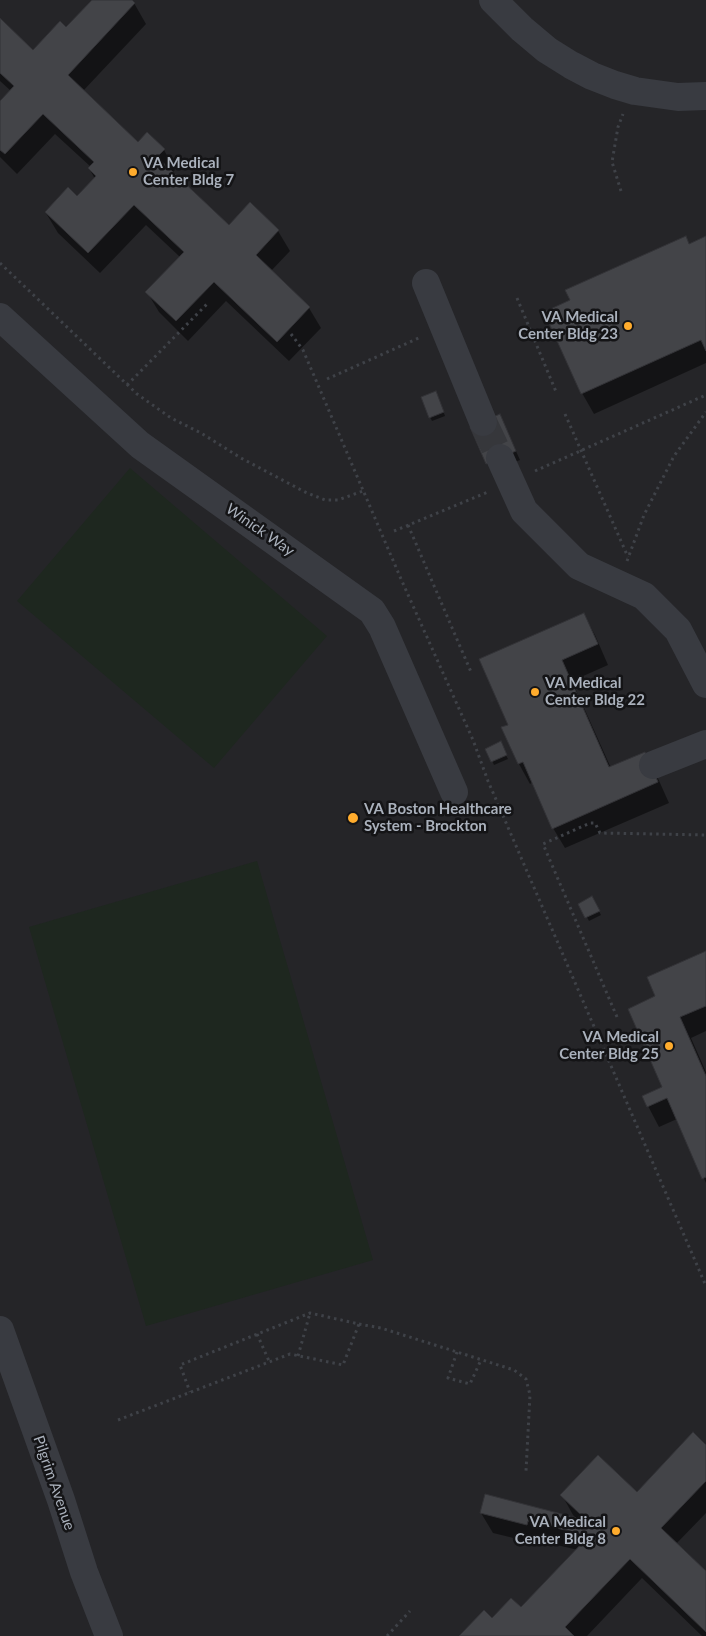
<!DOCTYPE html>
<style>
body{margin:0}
canvas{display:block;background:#19191b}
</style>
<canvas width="706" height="1636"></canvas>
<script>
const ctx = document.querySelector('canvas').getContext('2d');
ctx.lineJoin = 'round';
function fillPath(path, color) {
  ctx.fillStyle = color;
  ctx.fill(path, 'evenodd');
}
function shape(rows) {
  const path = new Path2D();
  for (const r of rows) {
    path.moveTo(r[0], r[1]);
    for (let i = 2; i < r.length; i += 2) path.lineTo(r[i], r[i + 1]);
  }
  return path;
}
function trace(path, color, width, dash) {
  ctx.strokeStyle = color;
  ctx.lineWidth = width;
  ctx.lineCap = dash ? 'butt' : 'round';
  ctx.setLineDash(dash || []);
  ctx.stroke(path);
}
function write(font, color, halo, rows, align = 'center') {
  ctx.font = font + ' Lato,sans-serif';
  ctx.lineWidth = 5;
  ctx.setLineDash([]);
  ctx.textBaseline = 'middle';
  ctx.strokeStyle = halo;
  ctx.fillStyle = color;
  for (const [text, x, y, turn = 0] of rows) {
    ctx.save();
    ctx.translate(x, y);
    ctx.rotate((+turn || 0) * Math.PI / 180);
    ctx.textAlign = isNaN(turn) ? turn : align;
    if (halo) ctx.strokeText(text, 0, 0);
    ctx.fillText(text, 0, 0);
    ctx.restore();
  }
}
fillPath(shape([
 [0,0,706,0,706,1636,0,1636]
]), '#252528');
fillPath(shape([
 [130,468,327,636,214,768,17,601],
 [257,861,373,1260,146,1326,29,927]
]), '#1e271f');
fillPath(shape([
 [94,0,130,0,134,3,146,24,83,91,138,143,164,150,175,170,172,173,229,227,250,204,278,231,290,251,271,271,309,308,321,328,289,361,226,301,188,341,159,312,147,292,180,257,146,225,100,273,58,233,46,213,77,198,95,179,89,168,91,167,55,134,17,174,0,157,0,102,11,91,0,81,0,20,33,51,66,29],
 [706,237,706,363,594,414,582,393,546,312],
 [438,396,445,416,432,421,430,417],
 [500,416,520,460,492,471,487,463],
 [584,615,595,635,608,665,572,681,611,768,656,774,669,803,565,848,553,828,533,782,530,784,519,764,510,726],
 [502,747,508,759,494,765,487,749],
 [592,898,601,915,589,921,580,904],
 [706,952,706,1031,691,1038,706,1072,706,1183,677,1119,659,1127,648,1106,664,1088,657,997],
 [706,1446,706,1513,676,1544,706,1573,706,1636,702,1636,642,1578,587,1636,461,1636,492,1620,521,1609,578,1550,540,1541,538,1544,493,1533,481,1513,578,1520,573,1515,562,1495,637,1493]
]), '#0007');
const building = shape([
 [92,0,132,0,135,3,68,75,138,142,147,132,165,149,157,157,229,225,250,202,279,230,256,255,310,307,277,342,214,282,176,321,145,292,184,252,134,205,88,253,45,212,68,187,77,196,96,176,88,168,94,162,43,114,5,154,0,150,0,101,14,86,0,73,0,18,33,50,60,21,66,27,92,0],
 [686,236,689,244,706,236,706,351,701,340,581,394,544,312,570,300,565,290,686,236],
 [436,391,444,412,429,418,421,397,436,391],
 [500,414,516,451,486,464,470,427,500,414],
 [584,613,598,644,562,660,609,767,645,752,658,782,552,829,523,762,518,764,501,727,508,725,479,659,584,613],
 [501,741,507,755,491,762,485,749,501,741],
 [592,896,600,911,585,918,578,904,592,896],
 [706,951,706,1006,680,1017,706,1076,706,1177,702,1179,667,1098,647,1107,642,1096,662,1087,628,1009,655,996,647,977,706,951],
 [693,1432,706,1445,706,1481,661,1528,706,1571,706,1632,630,1559,565,1627,574,1636,459,1636,484,1610,492,1618,511,1598,521,1607,586,1539,581,1534,528,1521,527,1525,480,1513,485,1494,577,1518,581,1515,560,1495,598,1455,637,1492,693,1432]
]);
fillPath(building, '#434448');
trace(building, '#333337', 1);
trace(shape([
 [483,422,500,458]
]), '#36373b', 28, [28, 14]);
trace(shape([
 [621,191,612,162,618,127,623,114],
 [0,263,137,394,171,418,201,433,241,458,305,492,325,500,338,500,363,491],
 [517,298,557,394],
 [291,334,303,350,401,579,473,740,488,781,706,1286],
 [327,379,421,337],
 [127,385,209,302],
 [565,414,628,557],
 [535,471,706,395],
 [408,525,471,672],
 [394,531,488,492],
 [627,561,644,515,674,456,706,412],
 [617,1017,543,844,590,823,595,823,600,833,706,835],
 [359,1324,381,1328,514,1370,526,1379,530,1395,526,1471],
 [257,1334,269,1361],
 [457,1352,448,1378,470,1384,481,1360],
 [298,1356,310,1313],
 [118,1420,290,1354,343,1365,359,1324,310,1313,180,1365,190,1392],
 [387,1636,410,1611]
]), '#3f4248', 3, [2.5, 4]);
trace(shape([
 [493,0,522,29,547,50,571,65,592,76,615,85,635,91,678,97,706,96],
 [426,283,483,422],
 [0,317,140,445,372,611,382,627,454,792],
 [500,458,524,511,579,566,644,596,678,630,706,684],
 [653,765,706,744],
 [0,1330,61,1500,84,1572,109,1636]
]), '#393b41', 28);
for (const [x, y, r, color] of [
 [133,172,5,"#ffac2d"],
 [628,326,5,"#ffac2d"],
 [535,692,5,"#ffac2d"],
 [353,818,6,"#ffac2d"],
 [669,1046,5,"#ffac2d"],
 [616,1531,5,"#ffac2d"]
]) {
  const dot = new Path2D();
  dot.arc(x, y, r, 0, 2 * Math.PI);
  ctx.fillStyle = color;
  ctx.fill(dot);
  trace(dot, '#141416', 2);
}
write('bold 15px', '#aab1bc', '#141416', [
 ["VA Medical",143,163],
 ["Center Bldg 7",143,180],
 ["VA Medical",618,317,"right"],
 ["Center Bldg 23",618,334,"right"],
 ["VA Medical",545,683],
 ["Center Bldg 22",545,700],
 ["VA Boston Healthcare",364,809],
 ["System - Brockton",364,826],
 ["VA Medical",659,1037,"right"],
 ["Center Bldg 25",659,1054,"right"],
 ["VA Medical",606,1522,"right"],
 ["Center Bldg 8",606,1539,"right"]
], 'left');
write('15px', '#aab1bc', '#141416', [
 ["Winick Way",260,530,35],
 ["Pilgrim Avenue",54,1483,71]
]);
</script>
